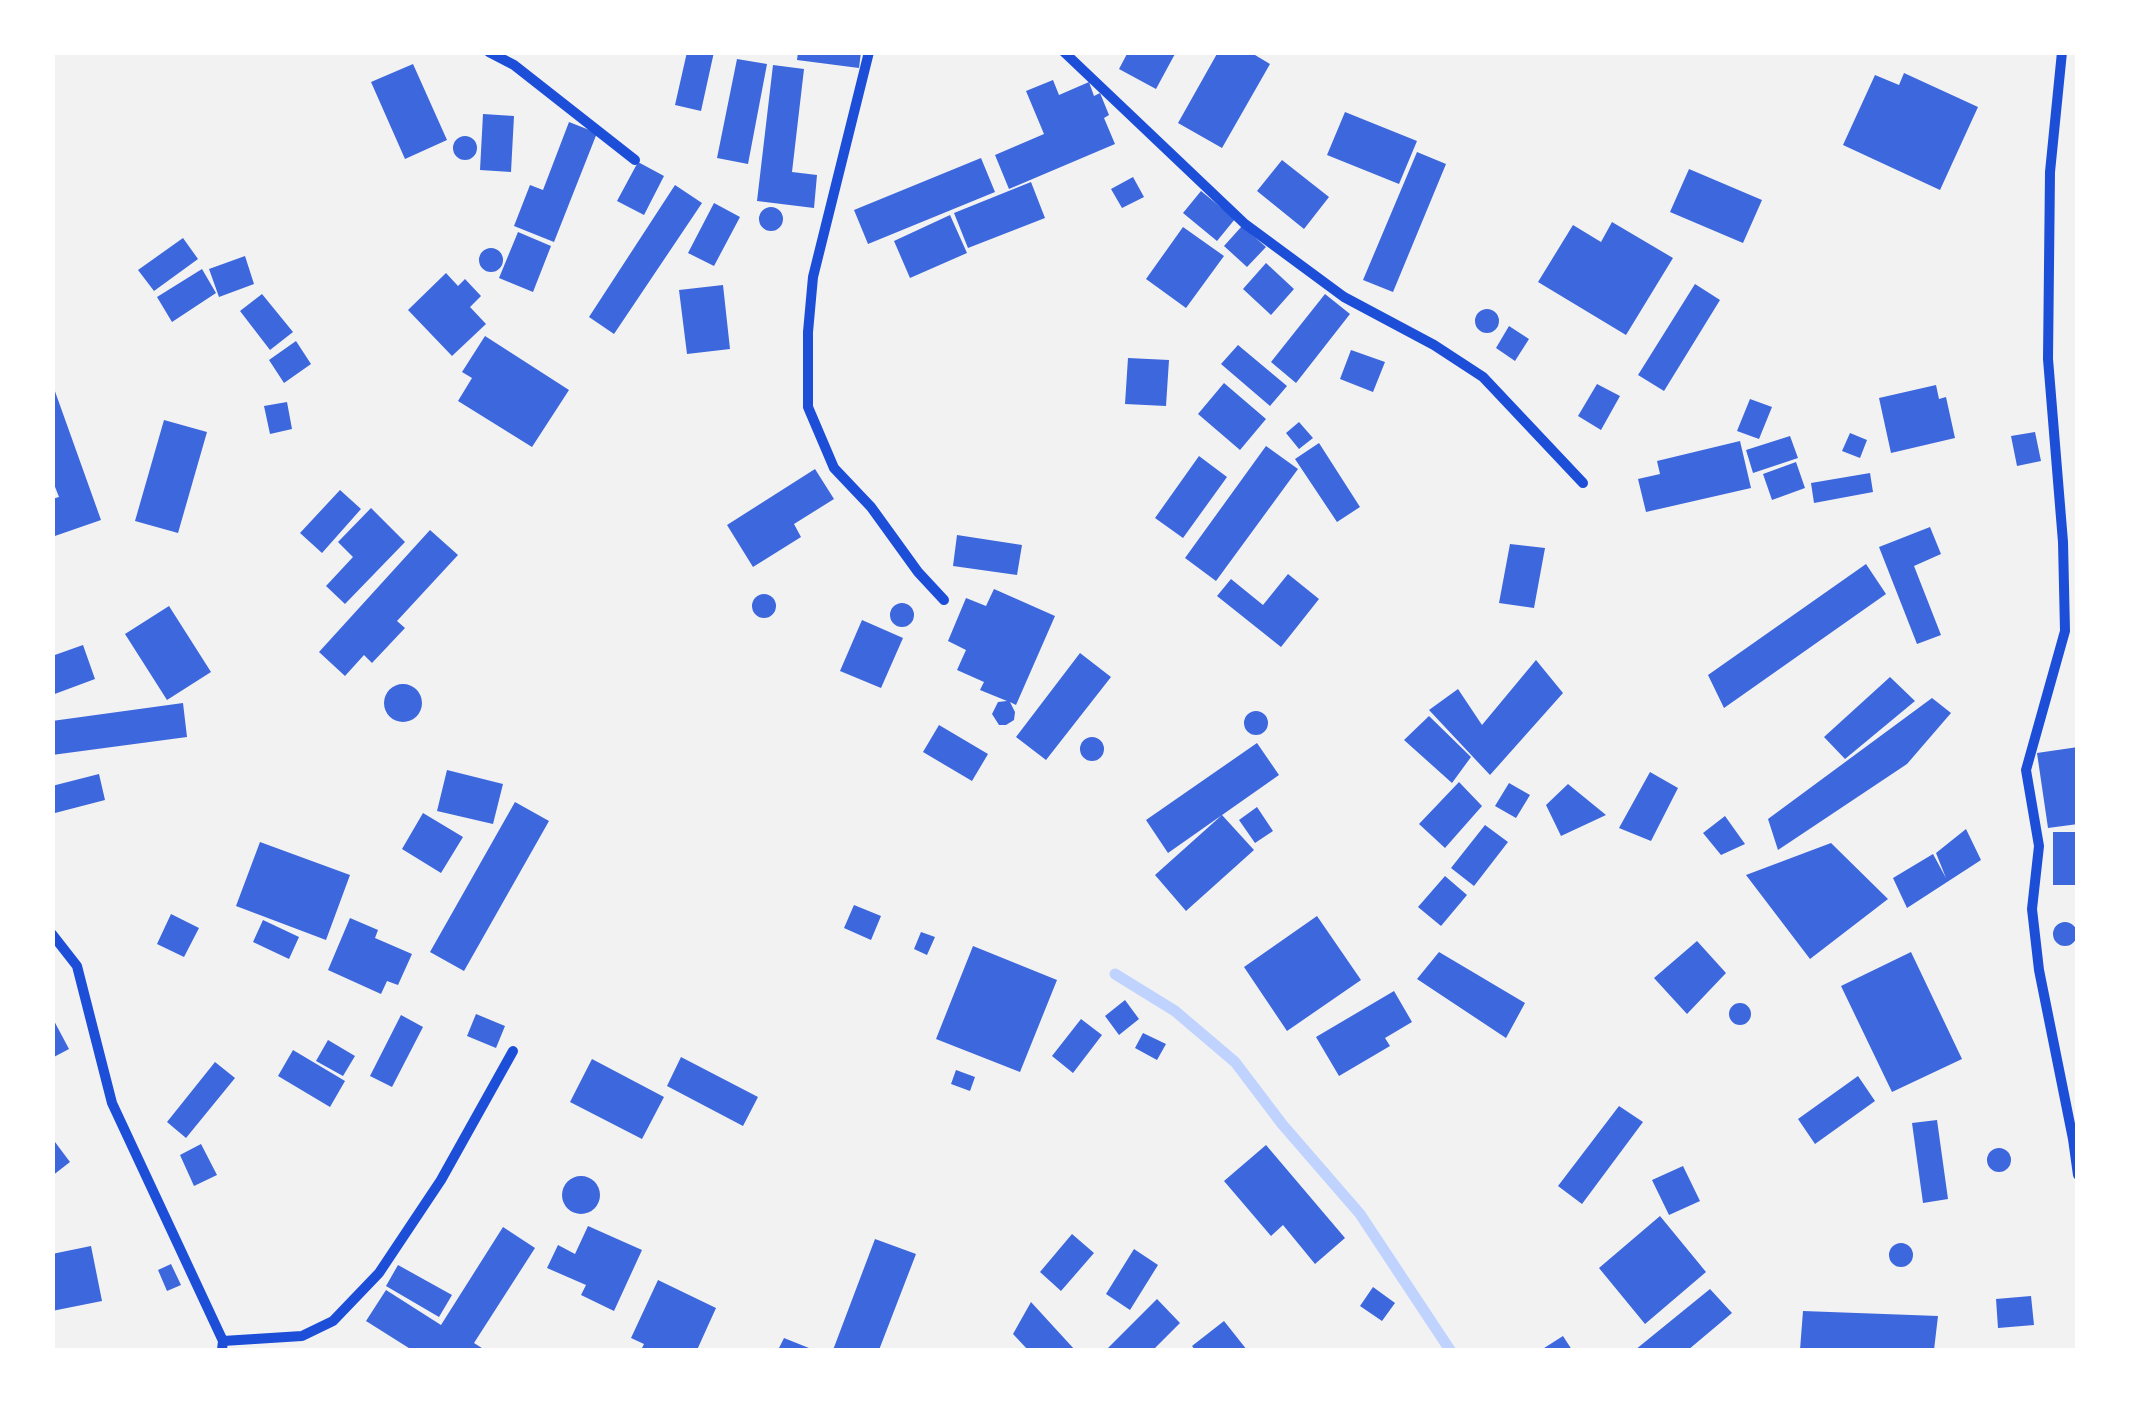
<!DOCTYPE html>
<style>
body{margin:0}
#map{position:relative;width:2130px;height:1403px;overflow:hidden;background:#f2f2f2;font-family:Ubuntu,sans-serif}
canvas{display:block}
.frame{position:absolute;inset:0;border:55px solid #fff;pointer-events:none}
</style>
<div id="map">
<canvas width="2130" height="1403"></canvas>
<div class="frame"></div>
</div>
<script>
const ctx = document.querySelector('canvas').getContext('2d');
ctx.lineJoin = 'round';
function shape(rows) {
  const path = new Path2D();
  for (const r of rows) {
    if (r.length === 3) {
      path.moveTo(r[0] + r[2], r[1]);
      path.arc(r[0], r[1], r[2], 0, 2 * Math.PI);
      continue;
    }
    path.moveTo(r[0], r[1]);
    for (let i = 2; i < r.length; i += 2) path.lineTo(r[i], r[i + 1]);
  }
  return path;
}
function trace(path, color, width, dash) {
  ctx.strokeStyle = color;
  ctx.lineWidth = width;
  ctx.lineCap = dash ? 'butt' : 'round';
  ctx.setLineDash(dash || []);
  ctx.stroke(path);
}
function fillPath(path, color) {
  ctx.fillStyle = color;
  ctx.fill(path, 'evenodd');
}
trace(shape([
 [1115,974,1175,1011,1235,1062,1282,1124,1360,1214,1450,1350]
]), '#bfd3fe', 11);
fillPath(shape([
 [687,52,714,52,701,111,675,105],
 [798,52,861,52,859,68,797,60],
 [1128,52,1176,52,1156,89,1119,69],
 [1218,52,1250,52,1270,64,1222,148,1178,123],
 [737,59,767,64,748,164,717,158],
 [413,64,447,140,405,159,371,82],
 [773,65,804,69,792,172,817,175,814,208,757,201],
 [1904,73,1978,107,1940,190,1843,145,1875,75,1899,85],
 [1053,80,1059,95,1089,82,1094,96,1100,93,1109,115,1104,118,1115,144,1009,189,995,155,1044,134,1026,91],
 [1345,112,1417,141,1399,184,1327,155],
 [483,114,514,116,511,172,480,170],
 [569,122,597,133,554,242,514,226,530,185,543,190],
 [465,148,12],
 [1417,152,1446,164,1393,292,1363,280],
 [981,158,995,192,868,244,854,210],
 [1282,160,1329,197,1304,229,1257,191],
 [638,162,664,176,644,215,617,201],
 [1689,169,1762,200,1743,243,1670,212],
 [1133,177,1144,197,1122,208,1111,189],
 [1031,182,1045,218,968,248,954,213],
 [675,185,702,203,614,334,589,317],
 [1201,191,1235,219,1217,241,1183,213],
 [714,203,740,217,714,266,688,253],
 [771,219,12],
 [950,215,967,253,910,278,894,241],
 [1612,222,1673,258,1626,335,1538,282,1573,225,1601,242],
 [1242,226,1266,247,1247,267,1224,246],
 [1183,227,1224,256,1186,308,1146,279],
 [518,232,551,246,533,292,499,278],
 [183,238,198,259,154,291,138,270],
 [491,260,12],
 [245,256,254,284,219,297,209,269],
 [1266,263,1294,289,1271,315,1243,289],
 [202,269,216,293,172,322,157,297],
 [446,273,458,286,465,279,481,296,470,307,486,324,452,356,408,310],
 [1695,284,1720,300,1664,391,1638,375],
 [723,285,730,349,687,354,679,290],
 [262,294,293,332,270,350,240,311],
 [1325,294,1350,314,1296,383,1271,362],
 [1487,321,12],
 [1509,326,1529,339,1515,361,1496,348],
 [485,336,569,390,532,447,458,401,472,378,462,372],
 [296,341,311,364,284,383,269,360],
 [1238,345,1287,386,1270,406,1221,364],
 [1351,350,1385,362,1373,392,1340,379],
 [1128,358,1169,360,1166,406,1125,404],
 [52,383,101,520,52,537,52,499,59,497,52,479],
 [1224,383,1266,419,1240,450,1198,414],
 [1597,384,1620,396,1601,430,1578,416],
 [1936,385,1939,399,1946,397,1955,438,1891,453,1879,398],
 [1750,399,1772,407,1759,439,1737,431],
 [287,402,292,429,270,434,264,406],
 [164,420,207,432,178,533,135,521],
 [1299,422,1313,438,1299,449,1286,433],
 [2035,432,2041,461,2017,466,2011,436],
 [1850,433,1867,440,1860,458,1842,451],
 [1790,436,1798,458,1753,473,1746,450],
 [1740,441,1751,488,1646,512,1638,479,1660,474,1657,461],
 [1319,443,1360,507,1337,522,1295,459],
 [1266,446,1298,469,1216,581,1185,558],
 [1199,456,1227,477,1183,538,1155,518],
 [1796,462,1805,488,1772,500,1763,474],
 [815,469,834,499,794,524,801,537,753,567,727,525],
 [1870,473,1873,492,1814,503,1811,483],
 [340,490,361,509,322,553,300,533],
 [371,508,405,542,345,604,326,586,353,557,338,542],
 [1930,527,1941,554,1914,566,1941,635,1917,644,1879,547],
 [430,530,458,555,397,621,405,628,372,663,364,655,345,676,319,652],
 [957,535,1022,545,1017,575,953,566],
 [1510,544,1545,548,1534,608,1499,603],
 [1866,564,1886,594,1724,708,1708,675],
 [1288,574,1319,599,1281,647,1217,596,1231,579,1263,605],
 [994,589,1055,616,1016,705,1010,702,1015,712,1014,720,1006,725,999,725,992,714,998,702,1007,701,980,690,984,682,957,670,966,650,948,641,966,598,986,606],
 [764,606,12],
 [902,615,12],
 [169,606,211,672,167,700,125,634],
 [862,620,903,638,881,688,840,671],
 [83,645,95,679,52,695,52,656],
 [1080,653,1111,677,1046,760,1016,737],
 [1536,660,1563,693,1490,775,1429,710,1458,689,1482,725],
 [1890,677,1915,701,1845,759,1824,737],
 [403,703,19],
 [1932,698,1951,713,1907,764,1778,850,1768,819],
 [183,703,187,737,52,755,52,721],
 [1256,723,12],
 [1429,716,1471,757,1452,783,1404,740],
 [939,725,988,754,972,781,923,752],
 [1092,749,12],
 [1257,743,1279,775,1168,853,1146,820],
 [2078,747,2078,824,2048,828,2037,753],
 [447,770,503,784,493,824,437,811],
 [1650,772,1678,788,1651,841,1619,828],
 [99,774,105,800,55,813,52,786],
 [1459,782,1482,806,1445,848,1419,824],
 [1509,783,1530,795,1516,818,1495,806],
 [1568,784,1606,815,1561,836,1546,805],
 [515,802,549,821,464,971,430,952],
 [1257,807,1273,831,1255,843,1239,820],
 [423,813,463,837,441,873,402,849],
 [1222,815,1254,850,1186,911,1155,875],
 [1725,816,1745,844,1721,855,1703,833],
 [1485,825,1508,842,1474,886,1451,868],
 [1966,829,1981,860,1907,908,1893,878,1933,854,1946,878,1936,853],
 [2053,832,2078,832,2078,885,2053,885],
 [260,842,350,875,326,940,236,906],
 [1831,843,1888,899,1810,959,1746,875],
 [1445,876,1467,895,1441,926,1418,907],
 [854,905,881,916,871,940,844,928],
 [171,914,199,928,184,957,157,944],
 [1317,916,1361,980,1287,1031,1244,967],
 [350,918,378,930,375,938,412,954,398,985,387,981,381,994,328,970],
 [263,920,299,937,289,959,253,942],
 [2065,934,12],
 [921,932,935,937,927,955,914,949],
 [1697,941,1726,973,1687,1014,1654,978],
 [973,946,1057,980,1020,1072,936,1039],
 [1439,952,1525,1003,1506,1038,1417,979],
 [1911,952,1962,1059,1892,1092,1841,986],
 [1394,991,1412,1022,1385,1038,1390,1046,1339,1076,1316,1037],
 [1125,1000,1139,1019,1119,1035,1105,1016],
 [1740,1014,11],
 [476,1014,505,1026,496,1048,467,1036],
 [401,1015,423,1027,392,1087,370,1076],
 [52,1017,69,1049,52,1058],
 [1081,1019,1102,1035,1073,1073,1052,1056],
 [1143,1033,1166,1044,1157,1060,1135,1048],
 [328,1040,355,1056,343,1076,316,1061],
 [293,1050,345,1081,330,1107,278,1076],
 [681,1057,758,1097,743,1126,667,1086],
 [592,1059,664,1097,642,1139,570,1102],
 [215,1062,235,1078,186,1138,167,1122],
 [956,1070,975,1077,970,1091,951,1084],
 [1858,1076,1875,1101,1815,1144,1798,1119],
 [1619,1106,1643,1122,1582,1204,1558,1186],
 [1937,1120,1948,1199,1923,1203,1912,1123],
 [52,1138,70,1162,52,1176],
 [201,1144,217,1175,194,1186,180,1155],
 [1266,1145,1345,1238,1315,1264,1283,1225,1271,1236,1224,1181],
 [1999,1160,12],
 [1683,1166,1700,1201,1669,1215,1652,1180],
 [581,1195,19],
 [1660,1216,1706,1272,1645,1324,1599,1268],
 [588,1226,642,1250,614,1311,581,1295,586,1285,547,1268,558,1245,575,1254],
 [503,1227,535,1248,474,1343,485,1350,412,1350,366,1321,386,1290,441,1325],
 [1072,1234,1094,1253,1061,1291,1040,1272],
 [875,1239,916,1254,879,1350,833,1350],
 [1901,1255,12],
 [91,1246,102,1301,52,1311,52,1254],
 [1134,1249,1158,1265,1130,1310,1106,1294],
 [171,1264,181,1285,167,1291,158,1270],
 [398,1265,452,1295,439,1317,386,1286],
 [658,1280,716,1308,697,1350,641,1350,644,1344,631,1338],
 [1373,1287,1395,1303,1382,1321,1360,1306],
 [1710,1289,1732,1313,1688,1350,1635,1350],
 [2031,1296,2034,1325,1998,1328,1996,1299],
 [1157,1299,1180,1323,1153,1350,1106,1350],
 [1031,1302,1075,1350,1028,1350,1013,1334],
 [1803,1311,1938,1316,1934,1350,1800,1350],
 [1224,1321,1247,1350,1195,1350,1192,1346],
 [1563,1336,1572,1350,1541,1350],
 [784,1338,814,1350,778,1350]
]), '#3d67dc');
trace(shape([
 [489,52,514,65,635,160],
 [869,52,813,277,808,332,808,407,834,468,871,507,918,572,944,600],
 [1064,52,1245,224,1344,297,1434,345,1483,377,1583,483],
 [2062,52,2050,172,2048,359,2063,542,2065,631,2026,770,2039,846,2032,909,2039,970,2073,1139,2078,1175],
 [52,934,77,966,112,1103,223,1341,222,1350],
 [223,1341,302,1336,333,1321,379,1273,441,1180,513,1051]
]), '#1d4ed8', 10);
</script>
